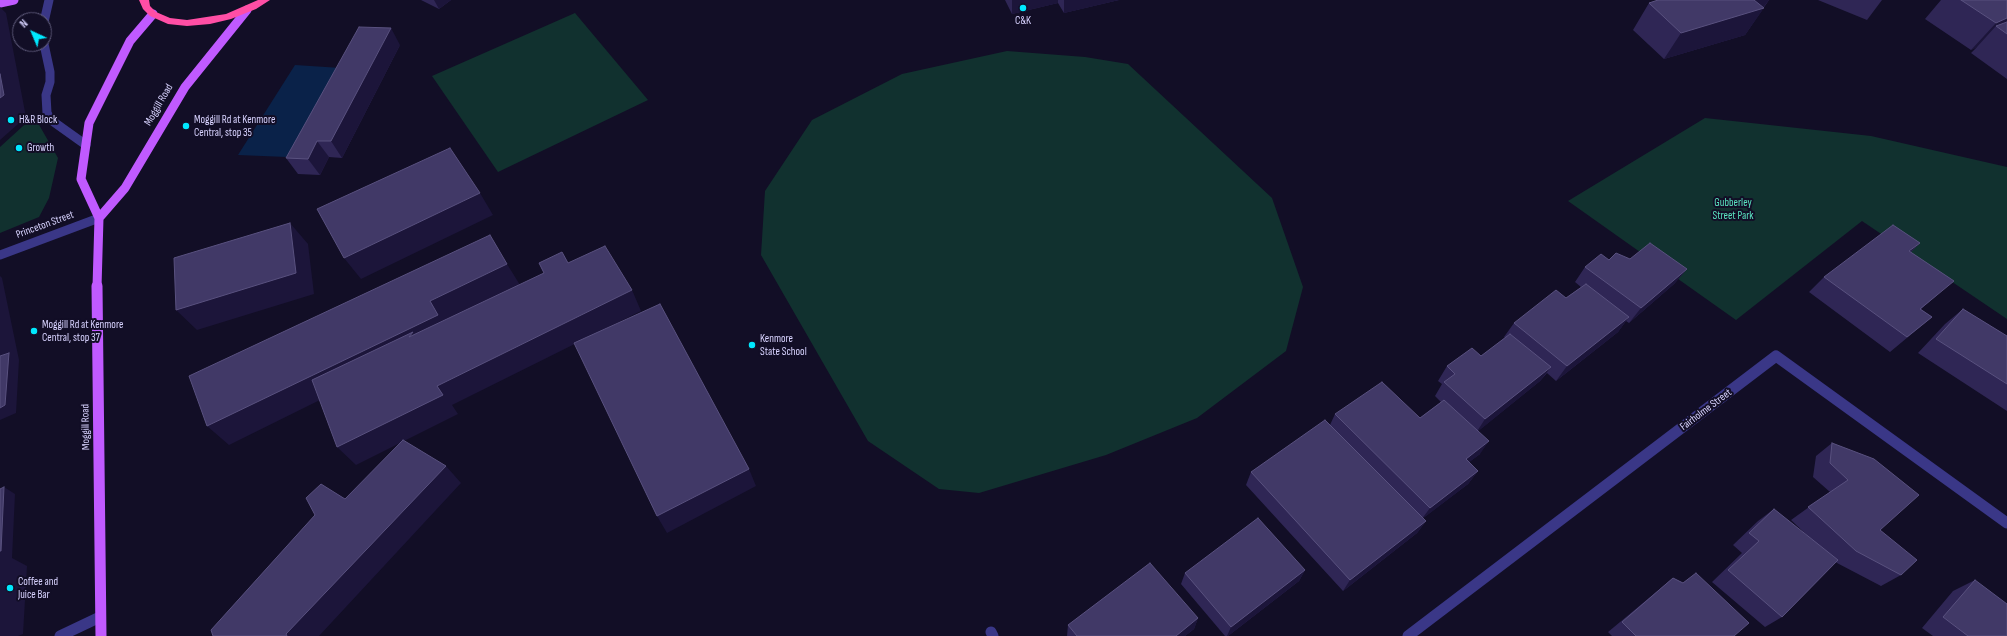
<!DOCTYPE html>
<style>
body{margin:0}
#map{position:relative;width:2007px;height:636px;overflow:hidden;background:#120e26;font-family:"Sofia Sans Condensed",sans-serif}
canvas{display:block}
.north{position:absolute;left:12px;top:12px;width:40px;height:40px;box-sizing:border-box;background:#120e26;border:1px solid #615d7d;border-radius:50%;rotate:316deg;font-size:11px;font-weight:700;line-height:16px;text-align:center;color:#d8d3ff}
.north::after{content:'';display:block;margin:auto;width:14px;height:18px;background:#00e8fe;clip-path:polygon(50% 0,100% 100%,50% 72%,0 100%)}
</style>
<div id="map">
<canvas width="2007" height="636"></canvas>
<div class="north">N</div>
</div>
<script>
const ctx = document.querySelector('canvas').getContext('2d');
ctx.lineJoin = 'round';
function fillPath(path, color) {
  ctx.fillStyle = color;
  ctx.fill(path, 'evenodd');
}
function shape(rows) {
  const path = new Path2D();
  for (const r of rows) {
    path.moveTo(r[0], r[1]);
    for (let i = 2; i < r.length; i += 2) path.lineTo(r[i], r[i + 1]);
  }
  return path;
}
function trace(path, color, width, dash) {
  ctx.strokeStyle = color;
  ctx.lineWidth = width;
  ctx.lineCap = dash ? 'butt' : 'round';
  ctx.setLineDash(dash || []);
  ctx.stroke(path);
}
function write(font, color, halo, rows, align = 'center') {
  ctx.font = font + ' "Sofia Sans Condensed",sans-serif';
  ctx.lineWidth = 4;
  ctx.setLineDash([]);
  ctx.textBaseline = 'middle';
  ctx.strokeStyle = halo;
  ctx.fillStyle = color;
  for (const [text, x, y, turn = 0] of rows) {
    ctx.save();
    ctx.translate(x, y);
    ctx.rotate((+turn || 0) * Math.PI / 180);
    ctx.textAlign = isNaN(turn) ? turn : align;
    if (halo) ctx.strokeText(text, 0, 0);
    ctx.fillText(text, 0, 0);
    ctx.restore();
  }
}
fillPath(shape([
 [575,13,648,100,498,172,432,76],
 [1007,51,1085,57,1128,64,1272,198,1303,287,1286,351,1197,418,1106,455,979,493,939,489,868,441,761,255,765,191,812,120,902,74],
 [34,116,58,158,49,198,39,217,0,233,0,147],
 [1705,118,1871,136,2007,167,2007,319,1862,221,1736,320,1568,201]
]), '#11312f');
fillPath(shape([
 [295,65,341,68,287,157,238,155]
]), '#0a2249');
trace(shape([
 [44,22,49,0],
 [44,44,50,72,50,82,46,95,47,113,51,120,86,145],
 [0,255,99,218]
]), '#3a3787', 9);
trace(shape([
 [991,632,993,636],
 [60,636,100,617],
 [1408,636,1776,356,2007,523]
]), '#3a3787', 11);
trace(shape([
 [0,3,14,0],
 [99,218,125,188,185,87,247,10],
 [97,287,99,218,81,179,89,123,130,41,153,14]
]), '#c05aff', 9);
trace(shape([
 [97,286,101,636]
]), '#c05aff', 11);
fillPath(shape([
 [139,0,149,0,150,6,156,12,170,18,187,20,226,14,258,0,270,0,256,9,231,19,210,24,187,26,168,24,150,16,143,9,139,0]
]), '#ff4ea5');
fillPath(shape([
 [421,0,451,0,439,9],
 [1005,0,1119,0,1064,13,1058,3,1012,14],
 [1658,0,1769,0,1745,35,1664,59,1633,30,1649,3],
 [1818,0,1882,0,1867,20],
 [1941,0,2007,0,2007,79,1971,53,1977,47,1971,50,1925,19],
 [400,45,342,158,329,157,320,175,298,174,286,158],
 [1920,243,1911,252,1936,296,1921,309,1932,317,1890,352,1809,292,1824,277],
 [1630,259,1687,269,1674,284,1629,323,1626,321,1618,332,1556,381,1547,373,1540,381,1478,431,1480,454,1469,462,1478,471,1468,484,1423,518,1426,521,1417,533,1343,591,1246,485,1251,472,1330,425,1335,414,1420,418,1441,402,1435,396,1442,384,1438,381,1447,366,1481,356,1505,338,1504,337,1514,323,1566,298,1581,287,1575,282,1585,267,1609,260],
 [1963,309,2007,336,2007,411,1918,353,1945,324],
 [1832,443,1880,530,1901,575,1881,586,1837,563,1836,562,1782,617,1765,627,1712,582,1742,553,1733,545,1758,521,1774,509,1813,541,1791,520,1830,492,1813,477,1816,456],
 [1305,570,1299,581,1228,636,1225,636,1181,584,1185,573],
 [1696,573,1734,636,1612,636,1608,632,1673,578,1683,583],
 [1975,580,2007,636,1933,636,1922,628,1953,591],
 [1198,618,1194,629,1185,636,1067,636,1068,625]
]), '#2f2655');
fillPath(shape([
 [434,0,451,0,439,9],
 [1012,0,1058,0,1058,3,1012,14],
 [1064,0,1119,0,1064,13],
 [1750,0,1769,0,1762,9,1764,8,1745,35,1664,59,1681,33],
 [0,7,6,13,26,117,0,140],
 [2007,18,2007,30,1996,26,1977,47,1971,50,1996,23],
 [391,28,400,45,342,158,331,141],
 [317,141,329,157,320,175,308,159],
 [480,193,493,215,361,279,344,258],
 [290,223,308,244,314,294,197,330,176,310],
 [1920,243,1903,258,1909,251],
 [507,264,520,285,445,321,419,351,229,445,207,426,430,301],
 [1687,269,1674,284,1629,323,1641,308],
 [0,276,2,278,19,360,16,413,0,420],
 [632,290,641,311,452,405,458,414,356,465,337,447,437,386],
 [1629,317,1618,332,1556,381,1567,366],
 [1551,367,1540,381,1476,433,1485,419],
 [1489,441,1480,454,1456,472,1466,459],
 [446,466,461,483,319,636,287,636,286,634],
 [749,469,756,486,667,533,657,516],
 [1478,471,1468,484,1421,520,1430,508],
 [4,487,15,494,12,558,27,566,23,634,18,636,0,636,0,551],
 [1426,521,1417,533,1343,591,1350,580],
 [1305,570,1299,581,1228,636,1227,636,1231,627],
 [1198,618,1194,629,1185,636,1176,636]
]), '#1c153a');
const building = shape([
 [1658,0,1754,0,1764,8,1681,33,1649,3,1658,0],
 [1961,0,2007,0,2007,18,1996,23,1961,0],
 [2007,22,2007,34,1996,26,2007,22],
 [359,27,391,28,331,141,317,141,308,159,286,158,359,27],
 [0,74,4,95,0,98,0,74],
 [450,148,480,193,344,258,317,209,450,148],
 [290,223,296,273,176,310,174,258,290,223],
 [1893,225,1920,243,1909,251,1954,281,1920,309,1932,317,1907,337,1824,277,1893,225],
 [490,235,507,264,430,301,438,315,207,426,189,376,490,235],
 [1650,243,1687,269,1641,308,1585,267,1601,254,1609,260,1616,253,1630,259,1650,243],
 [605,246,632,290,437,386,443,395,337,447,312,380,413,332,409,337,544,273,539,263,562,252,568,263,605,246],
 [1586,284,1629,317,1567,366,1514,323,1556,290,1566,298,1586,284],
 [660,304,749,469,657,516,574,343,660,304],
 [1963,309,2007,336,2007,384,1936,339,1963,309],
 [1510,334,1551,367,1485,419,1444,382,1455,374,1447,366,1472,348,1481,356,1510,334],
 [9,353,5,405,0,408,0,356,9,353],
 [1382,382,1420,418,1444,400,1489,441,1466,459,1478,471,1430,508,1335,414,1382,382],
 [1325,420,1426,521,1350,580,1251,472,1325,420],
 [403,440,446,466,286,634,287,636,213,636,211,630,315,515,306,498,321,484,345,499,403,440],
 [1832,443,1874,459,1919,495,1880,530,1917,560,1901,575,1856,551,1808,507,1848,480,1830,463,1832,443],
 [4,487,1,551,0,551,0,489,4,487],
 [1774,509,1838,560,1782,617,1728,570,1759,541,1749,533,1774,509],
 [1258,518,1305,570,1231,627,1185,573,1258,518],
 [1150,563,1198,618,1176,636,1077,636,1068,625,1150,563],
 [1696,573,1749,623,1734,636,1636,636,1622,622,1673,578,1683,583,1696,573],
 [1975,580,2007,604,2007,636,1968,636,1943,617,1975,580]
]);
fillPath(building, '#413967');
trace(building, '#59517f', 1);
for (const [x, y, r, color] of [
 [1023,8,4,"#00e8fe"],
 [11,120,4,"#00e8fe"],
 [186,126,4,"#00e8fe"],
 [19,148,4,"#00e8fe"],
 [34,331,4,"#00e8fe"],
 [752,345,4,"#00e8fe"],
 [10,588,4,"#00e8fe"]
]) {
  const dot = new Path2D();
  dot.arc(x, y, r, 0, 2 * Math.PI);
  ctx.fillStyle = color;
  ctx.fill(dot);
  trace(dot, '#120e26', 1.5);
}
write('11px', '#d8d3ff', '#120e26', [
 ["C&K",1023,21,"center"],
 ["H&R Block",19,120],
 ["Moggill Rd at Kenmore",194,120],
 ["Central, stop 35",194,133],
 ["Growth",27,148],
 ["Moggill Rd at Kenmore",42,325],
 ["Central, stop 37",42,338],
 ["Kenmore",760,339],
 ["State School",760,352],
 ["Coffee and",18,582],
 ["Juice Bar",18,595]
], 'left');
write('11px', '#d8d3ff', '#120e26', [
 ["Moggill Road",159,105,-60],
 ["Princeton Street",45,225,-20],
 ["Fairholme Street",1706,410,-37],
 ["Moggill Road",86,427,-91]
]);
write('11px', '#5ae4c0', '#120e26', [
 ["Gubberley",1733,203],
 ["Street Park",1733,216]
]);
</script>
